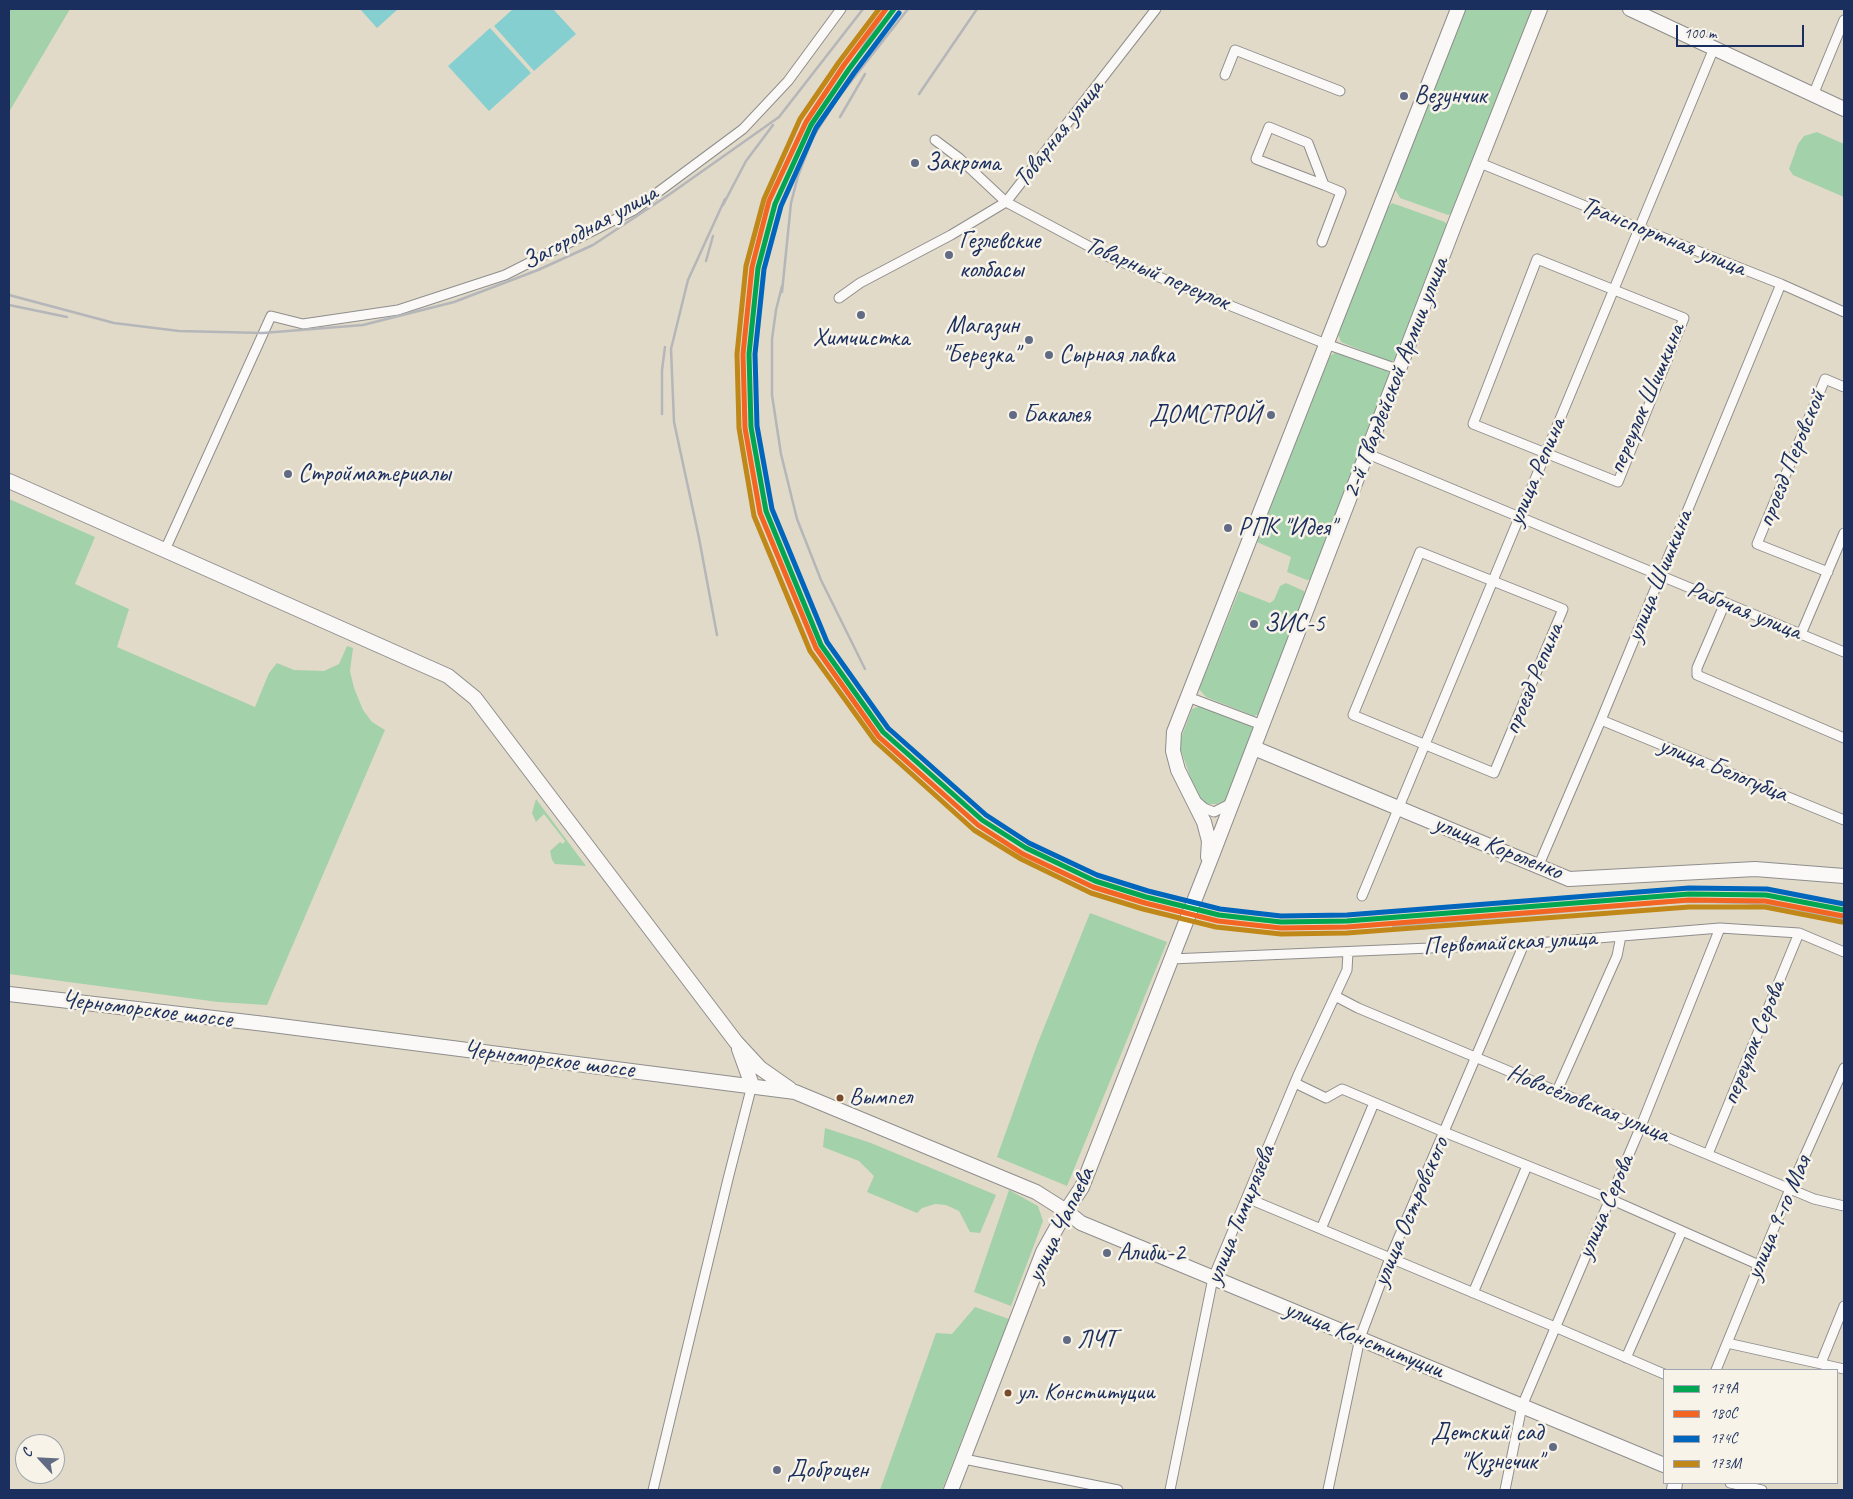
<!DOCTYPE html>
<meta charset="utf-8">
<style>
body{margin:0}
#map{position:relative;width:1853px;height:1499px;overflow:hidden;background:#e2dac8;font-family:Caveat,sans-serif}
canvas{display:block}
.frame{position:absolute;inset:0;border:10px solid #1b2f5e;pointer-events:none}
.legend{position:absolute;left:1663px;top:1369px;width:175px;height:115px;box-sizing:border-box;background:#f7f3e8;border:1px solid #9fa5b1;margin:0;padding:6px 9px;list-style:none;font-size:15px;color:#1b2f5e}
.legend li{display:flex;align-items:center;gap:10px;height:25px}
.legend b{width:25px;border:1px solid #9fa5b1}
.north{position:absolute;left:15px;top:1434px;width:50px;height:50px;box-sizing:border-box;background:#f7f3e8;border:1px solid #9fa5b1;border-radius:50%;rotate:295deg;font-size:14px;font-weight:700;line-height:20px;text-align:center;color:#1b2f5e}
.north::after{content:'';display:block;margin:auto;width:18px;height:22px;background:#616b83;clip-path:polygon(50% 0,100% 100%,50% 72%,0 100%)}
.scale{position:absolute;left:1676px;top:25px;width:128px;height:22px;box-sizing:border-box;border:2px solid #1b2f5e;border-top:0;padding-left:6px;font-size:15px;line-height:18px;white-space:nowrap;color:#1b2f5e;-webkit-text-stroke:4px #f7f3e8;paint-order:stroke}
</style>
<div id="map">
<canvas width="1853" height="1499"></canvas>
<div class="frame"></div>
<ul class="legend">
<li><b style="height:6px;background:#00a651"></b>179А</li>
<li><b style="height:6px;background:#f26522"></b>180С</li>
<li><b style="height:6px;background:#0065bd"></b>174С</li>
<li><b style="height:6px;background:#c08818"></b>173М</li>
</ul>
<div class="north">С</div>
<div class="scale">100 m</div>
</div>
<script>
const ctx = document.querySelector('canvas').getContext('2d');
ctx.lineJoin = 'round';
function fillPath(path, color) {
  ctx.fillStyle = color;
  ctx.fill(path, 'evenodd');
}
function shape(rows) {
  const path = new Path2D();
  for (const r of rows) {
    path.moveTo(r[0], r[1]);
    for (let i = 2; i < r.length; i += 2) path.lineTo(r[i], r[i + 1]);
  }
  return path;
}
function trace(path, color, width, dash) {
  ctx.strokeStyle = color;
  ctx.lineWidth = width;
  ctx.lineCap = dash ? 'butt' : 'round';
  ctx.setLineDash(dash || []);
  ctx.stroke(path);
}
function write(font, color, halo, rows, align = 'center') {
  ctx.font = font + ' Caveat,sans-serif';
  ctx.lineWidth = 5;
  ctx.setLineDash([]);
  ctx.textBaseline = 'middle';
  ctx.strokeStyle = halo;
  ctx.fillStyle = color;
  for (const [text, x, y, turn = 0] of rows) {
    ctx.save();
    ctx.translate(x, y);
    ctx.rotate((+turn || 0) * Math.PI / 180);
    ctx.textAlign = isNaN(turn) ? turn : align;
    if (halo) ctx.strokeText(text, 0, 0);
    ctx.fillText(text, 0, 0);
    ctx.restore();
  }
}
fillPath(shape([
 [9,9,70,9,9,112],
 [1465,9,1534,9,1455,212,1448,215,1400,198,1395,189],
 [1817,132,1844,144,1844,197,1793,175,1789,169,1798,144,1804,136],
 [1392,203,1445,222,1449,228,1398,357,1391,362,1341,342,1338,334,1387,209],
 [1338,351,1388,371,1390,378,1314,579,1307,580,1287,572,1291,557,1257,542,1330,356],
 [9,499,95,537,75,584,129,609,117,647,255,707,269,673,277,663,294,670,324,671,339,664,347,646,353,648,350,671,354,688,363,710,372,722,385,730,267,1005,218,1002,9,974],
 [1286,583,1304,591,1306,598,1261,713,1254,716,1206,697,1199,689,1239,591,1270,603,1274,600,1280,586],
 [1203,705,1251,724,1254,732,1228,799,1217,804,1206,804,1197,797,1181,750,1181,738,1192,709],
 [536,799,586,866,555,864,552,860,550,851,560,842,563,844,565,841,544,814,536,822,532,813],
 [1090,913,1167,942,1067,1186,997,1157,1037,1045],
 [825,1128,871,1143,996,1195,980,1233,970,1232,959,1211,946,1205,935,1204,922,1208,917,1213,867,1192,874,1176,859,1161,823,1147],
 [1009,1190,1038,1206,1043,1221,1011,1306,974,1292],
 [975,1307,1009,1319,942,1490,880,1490,936,1333,952,1334]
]), '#a3d1a9');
fillPath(shape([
 [360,9,398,9,377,28],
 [513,9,553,9,576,34,534,71,494,26],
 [490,28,531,73,489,111,448,66]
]), '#86cfd1');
const street = shape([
 [1225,75,1235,50,1340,91],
 [1813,95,1844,20],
 [935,140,959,158,1006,202,1109,257,1326,344,1400,370],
 [1480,163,1639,228,1781,284,1844,312],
 [1322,242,1341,192,1324,185,1256,159,1269,127,1308,143,1324,185],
 [1537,259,1684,318,1618,482,1473,424,1537,259],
 [839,298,860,283,951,235,1006,202,1156,9],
 [1368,454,1844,652],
 [165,550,271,316,303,324,398,310,505,275,634,210,743,129,788,81,841,9],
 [1420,552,1563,609,1494,773,1353,715,1420,552],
 [1828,572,1757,544,1825,379,1844,387],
 [1725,603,1697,668,1697,675,1844,738],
 [1801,634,1844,533],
 [1188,697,1262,725],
 [1601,720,1844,820],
 [1196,801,1204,808,1214,812,1232,803],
 [1538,867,1601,720,1781,284],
 [1362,896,1714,48],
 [1171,959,1524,944,1720,928,1799,933,1844,952],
 [1335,996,1358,1008,1814,1199,1844,1206],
 [1295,1083,1326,1098,1342,1089,1444,1132,1610,1199,1759,1265],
 [1557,1091,1617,956,1621,936],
 [1708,1154,1799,933],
 [1247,1198,1555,1327,1664,1374],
 [1321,1229,1374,1103],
 [1473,1293,1527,1166],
 [1727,1343,1844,1369],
 [1626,1358,1682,1231],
 [1821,1363,1844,1306],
 [1716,1370,1790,1189,1844,1068],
 [964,1459,1118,1490],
 [1730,1483,1762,1490],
 [653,1490,728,1179,752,1085],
 [1170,1490,1213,1278,1298,1075,1347,970,1348,952],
 [1328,1490,1360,1338,1390,1258,1524,944],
 [1505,1490,1522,1406,1641,1126,1720,928]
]);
const secondary = shape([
 [1630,9,1844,109],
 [9,481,448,676,475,698,736,1042,760,1068,790,1089],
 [1254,748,1569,879,1755,869,1844,876],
 [1208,857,1209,841,1204,822,1178,770,1173,751,1174,732,1458,9],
 [9,994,265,1024,795,1092,1036,1192,1066,1211,1081,1223,1664,1465],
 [739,1049,752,1085],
 [951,1490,1043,1252,1066,1211,1082,1187,1211,858,1456,221,1540,9],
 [1674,1490,1675,1483]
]);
trace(street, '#8e8e8d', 11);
trace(secondary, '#8e8e8d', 16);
trace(street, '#fbf9f7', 9);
trace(secondary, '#fbf9f7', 14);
trace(shape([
 [849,69,887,9],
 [919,94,977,9],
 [840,117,865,74],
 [723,205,746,161,773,125],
 [706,261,713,236],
 [782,286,776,310,772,339,772,395,781,454,797,519,821,580,865,669],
 [782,292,791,203,798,176,813,137,838,98,908,9],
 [9,295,114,323,179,331,263,333,363,325,454,302,538,270,593,245,670,194,779,117,863,9],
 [9,305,67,317],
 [662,414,662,370,665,347],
 [717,635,699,538,674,422,671,349,688,280,725,199],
 [1393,926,1677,902,1708,902,1747,903,1791,908,1844,920]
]), '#b5b6b9', 2.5);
trace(shape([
 [894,9,849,69,811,125,775,204,758,268,749,354,751,427,766,511,821,645,883,732,982,820,1026,848,1095,881,1146,897,1219,915,1281,922,1347,921,1689,894,1766,895,1844,910]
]), '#00a651', 5);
trace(shape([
 [886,9,844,65,806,122,769,201,752,267,743,354,745,428,760,513,816,648,879,737,978,825,1023,854,1093,887,1145,903,1218,921,1281,928,1347,927,1689,900,1765,901,1843,916]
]), '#f26522', 5);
trace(shape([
 [899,13,854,73,816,128,781,206,764,269,755,354,757,426,772,509,827,642,888,728,986,815,1029,843,1097,875,1148,891,1220,909,1281,916,1347,915,1689,888,1767,889,1844,904]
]), '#0065bd', 5);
trace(shape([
 [879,9,839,62,800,119,764,199,746,266,737,354,739,428,754,516,810,651,875,741,974,830,1021,859,1091,893,1143,909,1216,927,1281,934,1347,933,1689,907,1765,907,1842,922]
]), '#c08818', 5);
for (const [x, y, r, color] of [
 [1404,96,5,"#616b83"],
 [915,163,5,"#616b83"],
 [949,255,5,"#616b83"],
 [861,315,5,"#616b83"],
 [1029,340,5,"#616b83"],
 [1049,355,5,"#616b83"],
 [1013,415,5,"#616b83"],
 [1271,415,5,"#616b83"],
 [288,474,5,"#616b83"],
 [1228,528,5,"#616b83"],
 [1254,624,5,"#616b83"],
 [840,1098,4.5,"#7a4b2a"],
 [1107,1253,5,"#616b83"],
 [1067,1340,5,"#616b83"],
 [1008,1393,4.5,"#7a4b2a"],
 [1553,1447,5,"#616b83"],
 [777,1470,5,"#616b83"]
]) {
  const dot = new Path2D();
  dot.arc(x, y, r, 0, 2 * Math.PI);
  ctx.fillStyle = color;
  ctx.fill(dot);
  trace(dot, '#f7f3e8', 2);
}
write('24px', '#1b2f5e', '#f7f3e8', [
 ["Вымпел",849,1098],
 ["ул. Конституции",1017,1393]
], 'left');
write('25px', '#1b2f5e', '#f7f3e8', [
 ["Везунчик",1414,96],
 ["Закрома",925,163],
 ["Гезлевские",959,241],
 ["колбасы",959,270],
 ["Магазин",1019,326,"right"],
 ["\"Березка\"",1019,355,"right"],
 ["Химчистка",861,338,"center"],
 ["Сырная лавка",1059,355],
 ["Бакалея",1023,415],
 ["ДОМСТРОЙ",1261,415,"right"],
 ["Стройматериалы",298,474],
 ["РПК \"Идея\"",1238,528],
 ["ЗИС-5",1264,624],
 ["Алиби-2",1117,1253],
 ["ЛЧТ",1077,1340],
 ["Детский сад",1543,1433,"right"],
 ["\"Кузнечик\"",1543,1462,"right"],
 ["Доброцен",787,1470]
], 'left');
write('25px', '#1b2f5e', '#f7f3e8', [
 ["Товарная улица",1059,134,-52],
 ["Загородная улица",590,228,-29],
 ["Транспортная улица",1663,237,22],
 ["Товарный переулок",1157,274,23],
 ["2-й Гвардейской Армии улица",1396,378,-69],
 ["переулок Шишкина",1647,399,-67],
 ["проезд Перовской",1792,459,-68],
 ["улица Репина",1537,472,-67],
 ["улица Шишкина",1660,576,-68],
 ["Рабочая улица",1744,611,22],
 ["проезд Репина",1534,679,-67],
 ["улица Белогубца",1723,770,22],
 ["улица Короленко",1498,848,22],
 ["Первомайская улица",1510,943,-3],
 ["Черноморское шоссе",147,1010,7],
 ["переулок Серова",1754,1043,-68],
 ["Черноморское шоссе",549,1060,7],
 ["Новосёловская улица",1588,1104,22],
 ["улица Серова",1606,1207,-67],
 ["улица Островского",1411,1212,-67],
 ["улица Тимирязева",1241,1215,-68],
 ["улица 9-го Мая",1779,1218,-67],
 ["улица Чапаева",1061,1225,-64],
 ["улица Конституции",1364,1340,22]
]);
</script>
